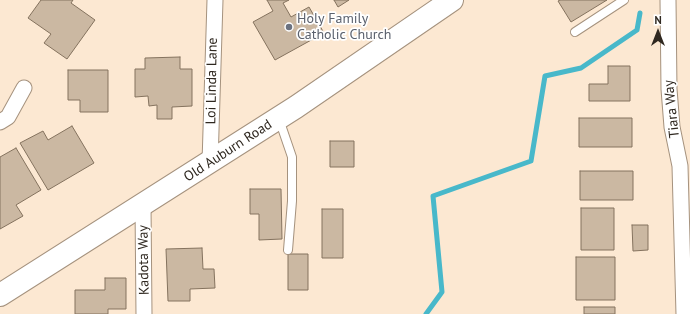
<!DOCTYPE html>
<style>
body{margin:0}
#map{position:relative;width:690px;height:314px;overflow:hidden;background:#fce8d2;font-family:"PT Sans",sans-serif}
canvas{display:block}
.north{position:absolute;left:638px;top:12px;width:40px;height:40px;-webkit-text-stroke:3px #fff;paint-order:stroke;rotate:0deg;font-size:11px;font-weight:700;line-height:16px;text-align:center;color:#2f2820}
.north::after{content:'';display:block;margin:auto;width:14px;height:18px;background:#2f2820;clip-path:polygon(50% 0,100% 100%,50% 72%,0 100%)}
</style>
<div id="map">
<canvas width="690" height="314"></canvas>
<div class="north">N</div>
</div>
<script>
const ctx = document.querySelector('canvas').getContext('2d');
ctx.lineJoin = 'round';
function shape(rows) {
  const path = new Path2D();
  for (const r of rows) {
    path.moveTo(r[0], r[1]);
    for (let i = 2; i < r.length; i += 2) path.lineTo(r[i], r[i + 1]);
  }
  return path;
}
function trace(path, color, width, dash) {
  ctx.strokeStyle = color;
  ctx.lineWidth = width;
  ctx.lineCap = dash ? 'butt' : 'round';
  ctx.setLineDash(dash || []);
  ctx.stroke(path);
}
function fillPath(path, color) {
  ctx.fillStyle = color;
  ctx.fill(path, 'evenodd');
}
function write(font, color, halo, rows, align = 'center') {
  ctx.font = font + ' "PT Sans",sans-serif';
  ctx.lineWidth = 3.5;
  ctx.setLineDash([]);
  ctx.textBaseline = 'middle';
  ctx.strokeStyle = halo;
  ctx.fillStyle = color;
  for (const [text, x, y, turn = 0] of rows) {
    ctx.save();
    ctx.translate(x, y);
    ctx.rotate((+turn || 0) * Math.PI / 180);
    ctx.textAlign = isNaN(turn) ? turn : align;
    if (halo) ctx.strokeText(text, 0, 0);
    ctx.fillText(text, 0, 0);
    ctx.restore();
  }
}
trace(shape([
 [426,314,442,292,433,196,531,161,545,76,581,68,637,30,640,13]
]), '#48b8ca', 5);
const building = shape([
 [41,0,73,0,71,3,95,20,67,59,44,43,51,34,28,18,41,0],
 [267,0,289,0,283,3,291,17,309,7,324,33,275,60,253,22,273,11,267,0],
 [334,0,349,0,338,7,334,0],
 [560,0,607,0,571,22,558,1,560,0],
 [180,57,180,69,192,69,192,106,172,107,172,119,157,119,157,105,149,106,148,96,135,97,135,69,145,69,145,58,180,57],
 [608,66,630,66,630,101,589,101,589,84,608,84,608,66],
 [68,70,108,70,108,112,80,112,80,100,68,100,68,70],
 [579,118,632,118,632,147,579,147,579,118],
 [72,126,94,163,48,190,20,143,43,131,48,140,72,126],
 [330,141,354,141,354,167,330,167,330,141],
 [16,148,41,190,16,205,23,216,0,229,0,157,16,148],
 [580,171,633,171,633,200,580,200,580,171],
 [250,189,281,189,282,239,259,240,259,214,250,214,250,189],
 [581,208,614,208,614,250,581,250,581,208],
 [322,209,343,209,343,258,322,258,322,209],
 [632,225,648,225,648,250,633,251,632,225],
 [202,248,203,269,214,269,215,288,190,289,190,301,168,301,166,249,202,248],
 [288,254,308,254,308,290,288,290,288,254],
 [576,257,615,257,615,300,576,300,576,257],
 [105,278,126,278,126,309,108,309,108,314,75,314,75,290,105,290,105,278],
 [584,307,615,307,615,314,584,314,584,307]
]);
fillPath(building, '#cbb8a2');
trace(building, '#84725e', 1);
const lane = shape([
 [575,32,624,0],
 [279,119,292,157,292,201,288,250]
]);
const street = shape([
 [668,0,669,89,672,127,680,166,684,314],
 [0,122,8,117,24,88],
 [210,163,215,0],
 [143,205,144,314]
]);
const secondary = shape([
 [0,295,296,107,452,0]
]);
trace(lane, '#a5927e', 10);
trace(street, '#a5927e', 17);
trace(secondary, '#a5927e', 24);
trace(lane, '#fff', 8);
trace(street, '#fff', 15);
trace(secondary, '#fff', 22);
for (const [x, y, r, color] of [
 [289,27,4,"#6b7280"]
]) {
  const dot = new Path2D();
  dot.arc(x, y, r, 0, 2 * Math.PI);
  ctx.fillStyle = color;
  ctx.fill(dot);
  trace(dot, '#fff', 1.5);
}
write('14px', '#5b616d', '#fff', [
 ["Holy Family",297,19],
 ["Catholic Church",297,35]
], 'left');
write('14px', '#2f2820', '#fff', [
 ["Loi Linda Lane",212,81,-89],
 ["Tiara Way",672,109,-96],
 ["Old Auburn Road",228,151,-33],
 ["Kadota Way",144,260,-91]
]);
</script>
